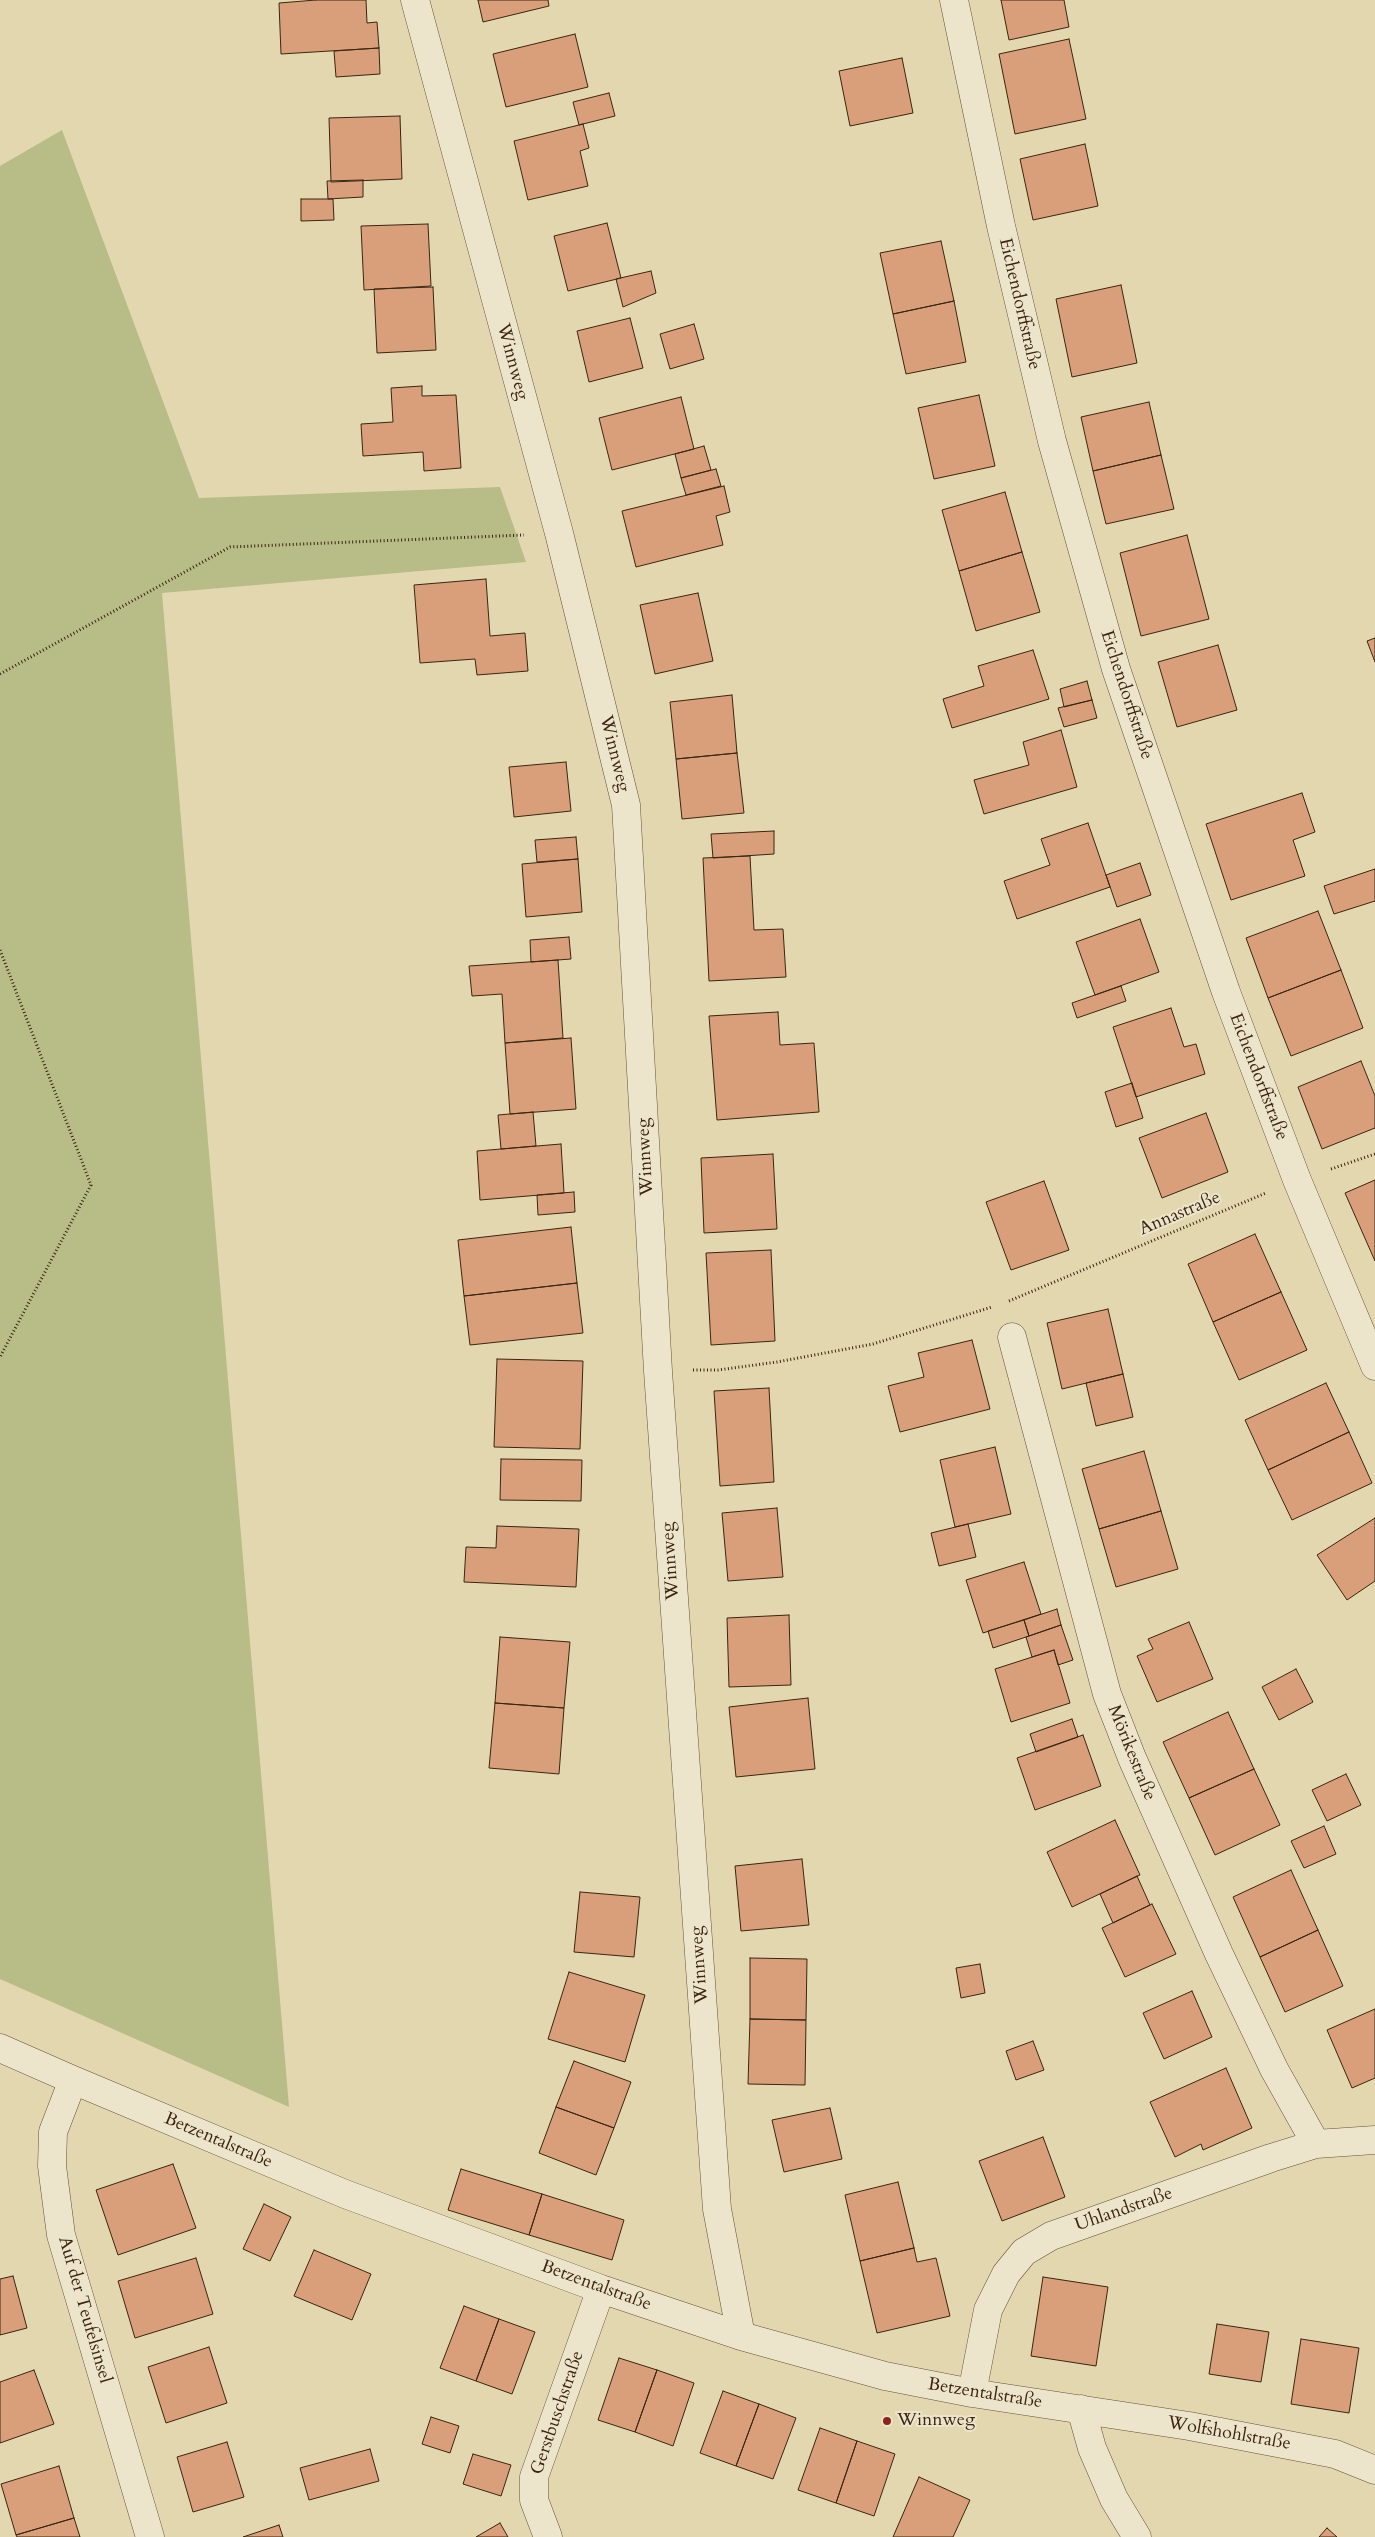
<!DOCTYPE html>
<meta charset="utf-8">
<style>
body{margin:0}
canvas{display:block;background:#e3d7af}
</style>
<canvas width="1375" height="2537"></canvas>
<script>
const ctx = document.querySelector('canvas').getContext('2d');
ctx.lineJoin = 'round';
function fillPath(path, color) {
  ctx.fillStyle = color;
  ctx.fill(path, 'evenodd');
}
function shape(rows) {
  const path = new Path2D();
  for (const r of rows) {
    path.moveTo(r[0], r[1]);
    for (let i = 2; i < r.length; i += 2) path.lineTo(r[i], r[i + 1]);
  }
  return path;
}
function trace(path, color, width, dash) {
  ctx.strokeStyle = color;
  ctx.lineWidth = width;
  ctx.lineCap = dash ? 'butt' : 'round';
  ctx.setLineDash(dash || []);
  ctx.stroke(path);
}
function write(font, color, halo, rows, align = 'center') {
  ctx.font = font + ' Cardo,serif';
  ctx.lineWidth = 4;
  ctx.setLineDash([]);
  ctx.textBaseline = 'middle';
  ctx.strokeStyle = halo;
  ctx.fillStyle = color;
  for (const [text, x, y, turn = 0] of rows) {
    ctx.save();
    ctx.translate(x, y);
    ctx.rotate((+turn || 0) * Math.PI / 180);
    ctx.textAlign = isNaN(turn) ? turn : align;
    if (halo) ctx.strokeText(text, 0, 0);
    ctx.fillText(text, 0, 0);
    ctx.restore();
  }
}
fillPath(shape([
 [62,130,199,498,500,487,526,562,162,593,289,2107,0,1979,0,166]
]), '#b8bd88');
const building = shape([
 [316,0,366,0,367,23,377,22,379,48,281,54,279,3,316,0],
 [478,0,548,0,549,6,483,22,478,0],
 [1001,0,1064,0,1069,27,1009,40,1001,0],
 [575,34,588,87,506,107,493,54,575,34],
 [1069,39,1086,119,1015,134,999,54,1069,39],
 [379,48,380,74,336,77,334,51,379,48],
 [902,58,913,113,850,126,839,71,902,58],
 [609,93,615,116,579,125,573,102,609,93],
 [400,116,402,179,331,182,329,118,400,116],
 [583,124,589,148,580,151,588,186,528,200,514,141,583,124],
 [1085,144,1098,206,1033,220,1020,159,1085,144],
 [363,180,363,197,328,199,327,181,363,180],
 [301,199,333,199,334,220,301,221,301,199],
 [607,223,621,278,568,291,554,236,607,223],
 [428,224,431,286,364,290,361,226,428,224],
 [941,241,954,301,893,314,880,253,941,241],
 [651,271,656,293,623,307,616,279,651,271],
 [1121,285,1137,363,1072,377,1056,299,1121,285],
 [433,287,436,350,377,353,374,289,433,287],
 [954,301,966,362,906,374,893,314,954,301],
 [630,318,643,368,589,382,577,331,630,318],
 [694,324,704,359,670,369,660,334,694,324],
 [422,386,422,396,456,395,461,468,424,471,423,452,363,456,361,424,393,422,391,388,422,386],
 [979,395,995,466,934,479,918,408,979,395],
 [681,397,694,449,612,470,599,418,681,397],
 [1149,402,1161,455,1093,471,1081,417,1149,402],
 [704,446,711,470,681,478,675,454,704,446],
 [1161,455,1174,509,1106,524,1093,471,1161,455],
 [716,469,721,486,686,495,681,478,716,469],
 [724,486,730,512,716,516,723,545,636,567,622,511,724,486],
 [1005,492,1022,552,959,571,942,510,1005,492],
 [1187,535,1209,619,1141,636,1120,553,1187,535],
 [1022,552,1040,612,976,631,959,571,1022,552],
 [486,579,490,636,525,633,528,671,477,675,475,659,420,663,414,585,486,579],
 [698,593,713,661,655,674,640,605,698,593],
 [1375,638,1375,662,1367,641,1375,638],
 [1218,645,1237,710,1177,727,1158,662,1218,645],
 [1033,650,1049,699,952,728,943,699,984,686,978,666,1033,650],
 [1087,681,1092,700,1064,707,1060,689,1087,681],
 [732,695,737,753,676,759,670,702,732,695],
 [1092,700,1097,718,1064,727,1058,708,1092,700],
 [1061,730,1077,787,984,814,974,780,1029,765,1023,742,1061,730],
 [737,753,744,813,682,819,676,759,737,753],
 [566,762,571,811,514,817,509,767,566,762],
 [1302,793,1315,832,1293,840,1305,876,1231,900,1206,824,1302,793],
 [1088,823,1110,887,1017,919,1004,881,1050,865,1041,839,1088,823],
 [774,831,774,854,713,858,711,834,774,831],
 [576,837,578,859,537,862,535,840,576,837],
 [750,856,754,930,783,929,786,977,709,981,703,858,750,856],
 [578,859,582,912,526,917,522,864,578,859],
 [1140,863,1151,895,1117,907,1106,875,1140,863],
 [1375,869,1375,901,1334,914,1324,886,1375,869],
 [1318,911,1341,970,1268,998,1246,938,1318,911],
 [1140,919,1159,972,1095,995,1076,942,1140,919],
 [569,937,571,959,531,962,530,940,569,937],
 [558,960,563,1038,505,1043,502,994,472,996,469,966,558,960],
 [1341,970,1363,1028,1291,1056,1268,998,1341,970],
 [1121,986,1126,1001,1077,1018,1072,1003,1121,986],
 [1171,1008,1184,1047,1196,1044,1205,1074,1136,1097,1113,1027,1171,1008],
 [778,1012,780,1045,814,1043,819,1112,717,1120,709,1016,778,1012],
 [571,1038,576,1109,510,1114,505,1043,571,1038],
 [1361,1061,1375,1096,1375,1128,1322,1149,1298,1087,1361,1061],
 [1132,1083,1143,1118,1116,1127,1105,1092,1132,1083],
 [533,1112,536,1146,501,1149,498,1115,533,1112],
 [1206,1113,1228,1172,1162,1198,1139,1138,1206,1113],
 [561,1144,564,1193,480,1200,477,1151,561,1144],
 [773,1154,777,1229,704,1233,701,1158,773,1154],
 [1375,1180,1375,1261,1345,1193,1375,1180],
 [1044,1181,1069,1250,1011,1270,986,1202,1044,1181],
 [574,1192,575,1212,538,1215,537,1195,574,1192],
 [571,1227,577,1283,464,1296,458,1240,571,1227],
 [1255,1234,1281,1292,1213,1322,1188,1264,1255,1234],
 [771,1250,775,1341,711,1345,706,1253,771,1250],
 [577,1283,583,1333,470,1345,464,1296,577,1283],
 [1281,1292,1307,1350,1239,1380,1213,1322,1281,1292],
 [1108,1309,1123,1374,1062,1389,1047,1323,1108,1309],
 [972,1340,990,1409,900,1432,888,1386,924,1377,918,1353,972,1340],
 [497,1359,583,1361,580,1449,494,1447,497,1359],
 [1123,1374,1133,1417,1096,1426,1086,1383,1123,1374],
 [1326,1383,1349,1432,1268,1470,1245,1420,1326,1383],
 [769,1388,774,1482,720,1486,714,1391,769,1388],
 [1349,1432,1372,1483,1292,1520,1268,1470,1349,1432],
 [995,1447,1011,1514,955,1527,940,1460,995,1447],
 [1144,1451,1161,1511,1099,1529,1082,1469,1144,1451],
 [501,1459,582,1460,581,1501,500,1500,501,1459],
 [777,1508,783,1577,728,1581,722,1513,777,1508],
 [1161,1511,1178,1569,1116,1587,1099,1529,1161,1511],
 [1375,1518,1375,1581,1347,1600,1317,1555,1375,1518],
 [968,1524,976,1557,939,1566,931,1533,968,1524],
 [497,1526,579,1529,576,1587,464,1582,466,1547,496,1548,497,1526],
 [1024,1562,1041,1614,983,1633,966,1580,1024,1562],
 [1057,1609,1061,1625,1029,1636,1024,1620,1057,1609],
 [789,1615,791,1685,729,1687,727,1618,789,1615],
 [1024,1620,1029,1636,993,1648,988,1631,1024,1620],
 [1189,1622,1213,1679,1157,1702,1137,1656,1153,1649,1148,1639,1189,1622],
 [1061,1625,1073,1660,1058,1665,1054,1650,1032,1657,1026,1637,1061,1625],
 [500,1637,570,1642,564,1708,495,1703,500,1637],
 [1054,1650,1070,1703,1011,1722,995,1669,1054,1650],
 [1296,1669,1313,1702,1279,1720,1262,1687,1296,1669],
 [808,1698,815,1769,736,1777,729,1707,808,1698],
 [495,1703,564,1708,559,1774,489,1768,495,1703],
 [1228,1712,1254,1769,1189,1798,1163,1742,1228,1712],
 [1072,1719,1078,1737,1036,1752,1030,1734,1072,1719],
 [1083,1735,1101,1786,1035,1810,1017,1758,1083,1735],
 [1254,1769,1280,1825,1215,1855,1189,1798,1254,1769],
 [1346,1774,1361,1805,1327,1821,1312,1790,1346,1774],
 [1115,1820,1140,1875,1072,1907,1047,1852,1115,1820],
 [1324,1826,1336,1854,1304,1868,1291,1841,1324,1826],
 [802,1859,809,1925,741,1931,735,1866,802,1859],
 [1291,1870,1318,1930,1260,1957,1233,1897,1291,1870],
 [1137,1876,1150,1905,1113,1923,1100,1894,1137,1876],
 [580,1892,640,1897,634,1957,574,1952,580,1892],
 [1152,1904,1176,1954,1125,1977,1102,1928,1152,1904],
 [1318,1930,1343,1986,1285,2012,1260,1957,1318,1930],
 [750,1958,807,1959,806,2020,750,2019,750,1958],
 [980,1964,985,1993,961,1998,956,1968,980,1964],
 [569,1972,645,1995,625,2062,548,2039,569,1972],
 [1192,1991,1212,2037,1164,2059,1143,2013,1192,1991],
 [1375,2009,1375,2078,1352,2088,1327,2030,1375,2009],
 [750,2019,806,2020,805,2085,748,2084,750,2019],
 [1033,2041,1044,2070,1016,2080,1006,2051,1033,2041],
 [574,2061,631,2082,614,2128,556,2107,574,2061],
 [1226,2068,1252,2128,1203,2150,1201,2144,1175,2157,1150,2102,1226,2068],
 [556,2107,614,2128,596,2175,539,2153,556,2107],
 [830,2108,842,2159,784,2172,772,2120,830,2108],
 [1043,2137,1065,2197,1002,2221,979,2161,1043,2137],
 [173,2164,196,2228,118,2255,96,2190,173,2164],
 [461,2169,542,2194,529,2235,448,2210,461,2169],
 [898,2182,914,2248,860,2261,845,2195,898,2182],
 [542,2194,624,2220,612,2260,529,2235,542,2194],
 [264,2204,291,2217,270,2261,243,2249,264,2204],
 [914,2248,917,2262,936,2258,950,2316,877,2333,860,2261,914,2248],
 [314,2250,371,2274,352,2320,294,2296,314,2250],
 [196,2258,213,2314,135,2338,118,2281,196,2258],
 [13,2276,27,2328,0,2335,0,2279,13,2276],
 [1043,2277,1108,2287,1096,2366,1031,2356,1043,2277],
 [464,2306,499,2319,476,2381,440,2368,464,2306],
 [499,2319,535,2332,512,2394,476,2381,499,2319],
 [1217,2324,1269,2332,1261,2382,1209,2374,1217,2324],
 [1301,2339,1359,2348,1349,2413,1291,2404,1301,2339],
 [209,2347,227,2403,166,2423,148,2367,209,2347],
 [619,2358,657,2370,635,2432,598,2420,619,2358],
 [34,2370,54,2424,0,2443,0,2382,34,2370],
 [657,2370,694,2383,673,2446,635,2432,657,2370],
 [723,2391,759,2404,736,2466,700,2453,723,2391],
 [759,2404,796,2418,773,2479,736,2466,759,2404],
 [431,2417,459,2426,450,2453,422,2444,431,2417],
 [820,2428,857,2441,836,2503,798,2490,820,2428],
 [857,2441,895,2454,874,2516,836,2503,857,2441],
 [227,2442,244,2497,193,2512,177,2457,227,2442],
 [370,2449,379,2481,309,2500,300,2468,370,2449],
 [473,2454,511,2465,501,2496,463,2484,473,2454],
 [59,2466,74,2518,16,2535,1,2484,59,2466],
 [919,2477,970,2500,953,2537,893,2537,919,2477],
 [74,2518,80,2537,17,2537,16,2535,74,2518],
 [500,2523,508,2537,476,2537,500,2523],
 [279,2525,283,2537,243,2537,279,2525],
 [1327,2528,1337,2537,1319,2537,1327,2528]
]);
fillPath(building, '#d99f7b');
trace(building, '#3b2511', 1);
const minor = shape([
 [415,0,559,533,626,805,658,1371,717,2209,741,2336],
 [954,0,1001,226,1052,441,1116,669,1226,992,1297,1180,1375,1366],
 [1012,1337,1107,1694,1132,1758,1219,1954,1274,2069,1316,2144],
 [0,2048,73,2080,345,2194,601,2289,741,2336,885,2376,972,2393,1189,2426,1335,2454,1375,2470],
 [73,2080,53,2132,52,2166,61,2235,150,2537],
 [972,2393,988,2310,1006,2274,1024,2252,1051,2236,1271,2158,1316,2144,1375,2140],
 [1081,2409,1092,2448,1114,2499,1137,2537],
 [548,2537,534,2500,534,2477,601,2289]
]);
trace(minor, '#655238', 29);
trace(shape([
 [0,674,230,547,524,535],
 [0,950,91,1185,0,1357],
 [1331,1169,1375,1154],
 [1009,1301,1266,1193],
 [693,1370,718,1370,777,1362,873,1344,992,1307]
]), '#3b2511', 3, [1, 2.5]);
trace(minor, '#ede5cb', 28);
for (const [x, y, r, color] of [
 [887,2421,5,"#8f2418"]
]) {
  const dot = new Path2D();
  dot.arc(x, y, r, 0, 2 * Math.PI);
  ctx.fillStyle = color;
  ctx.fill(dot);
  trace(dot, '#ede5cb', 2);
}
write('18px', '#3b2511', '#ede5cb', [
 ["Eichendorffstraße",1019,304,77],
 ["Winnweg",512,362,75],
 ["Eichendorffstraße",1126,695,72],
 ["Winnweg",614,754,76],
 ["Eichendorffstraße",1258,1077,69],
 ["Winnweg",646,1157,-93],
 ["Annastraße",1180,1214,-23],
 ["Winnweg",671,1561,-94],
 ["Mörikestraße",1131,1753,68],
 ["Winnweg",700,1965,-94],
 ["Betzentalstraße",218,2141,23],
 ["Uhlandstraße",1124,2210,-19],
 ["Betzentalstraße",596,2286,20],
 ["Auf der Teufelsinsel",84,2310,74],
 ["Betzentalstraße",985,2394,9],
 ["Gerstbuschstraße",558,2413,-71],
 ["Wolfshohlstraße",1229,2434,10]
]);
write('18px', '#3b2511', '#ede5cb', [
 ["Winnweg",897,2421]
], 'left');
</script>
